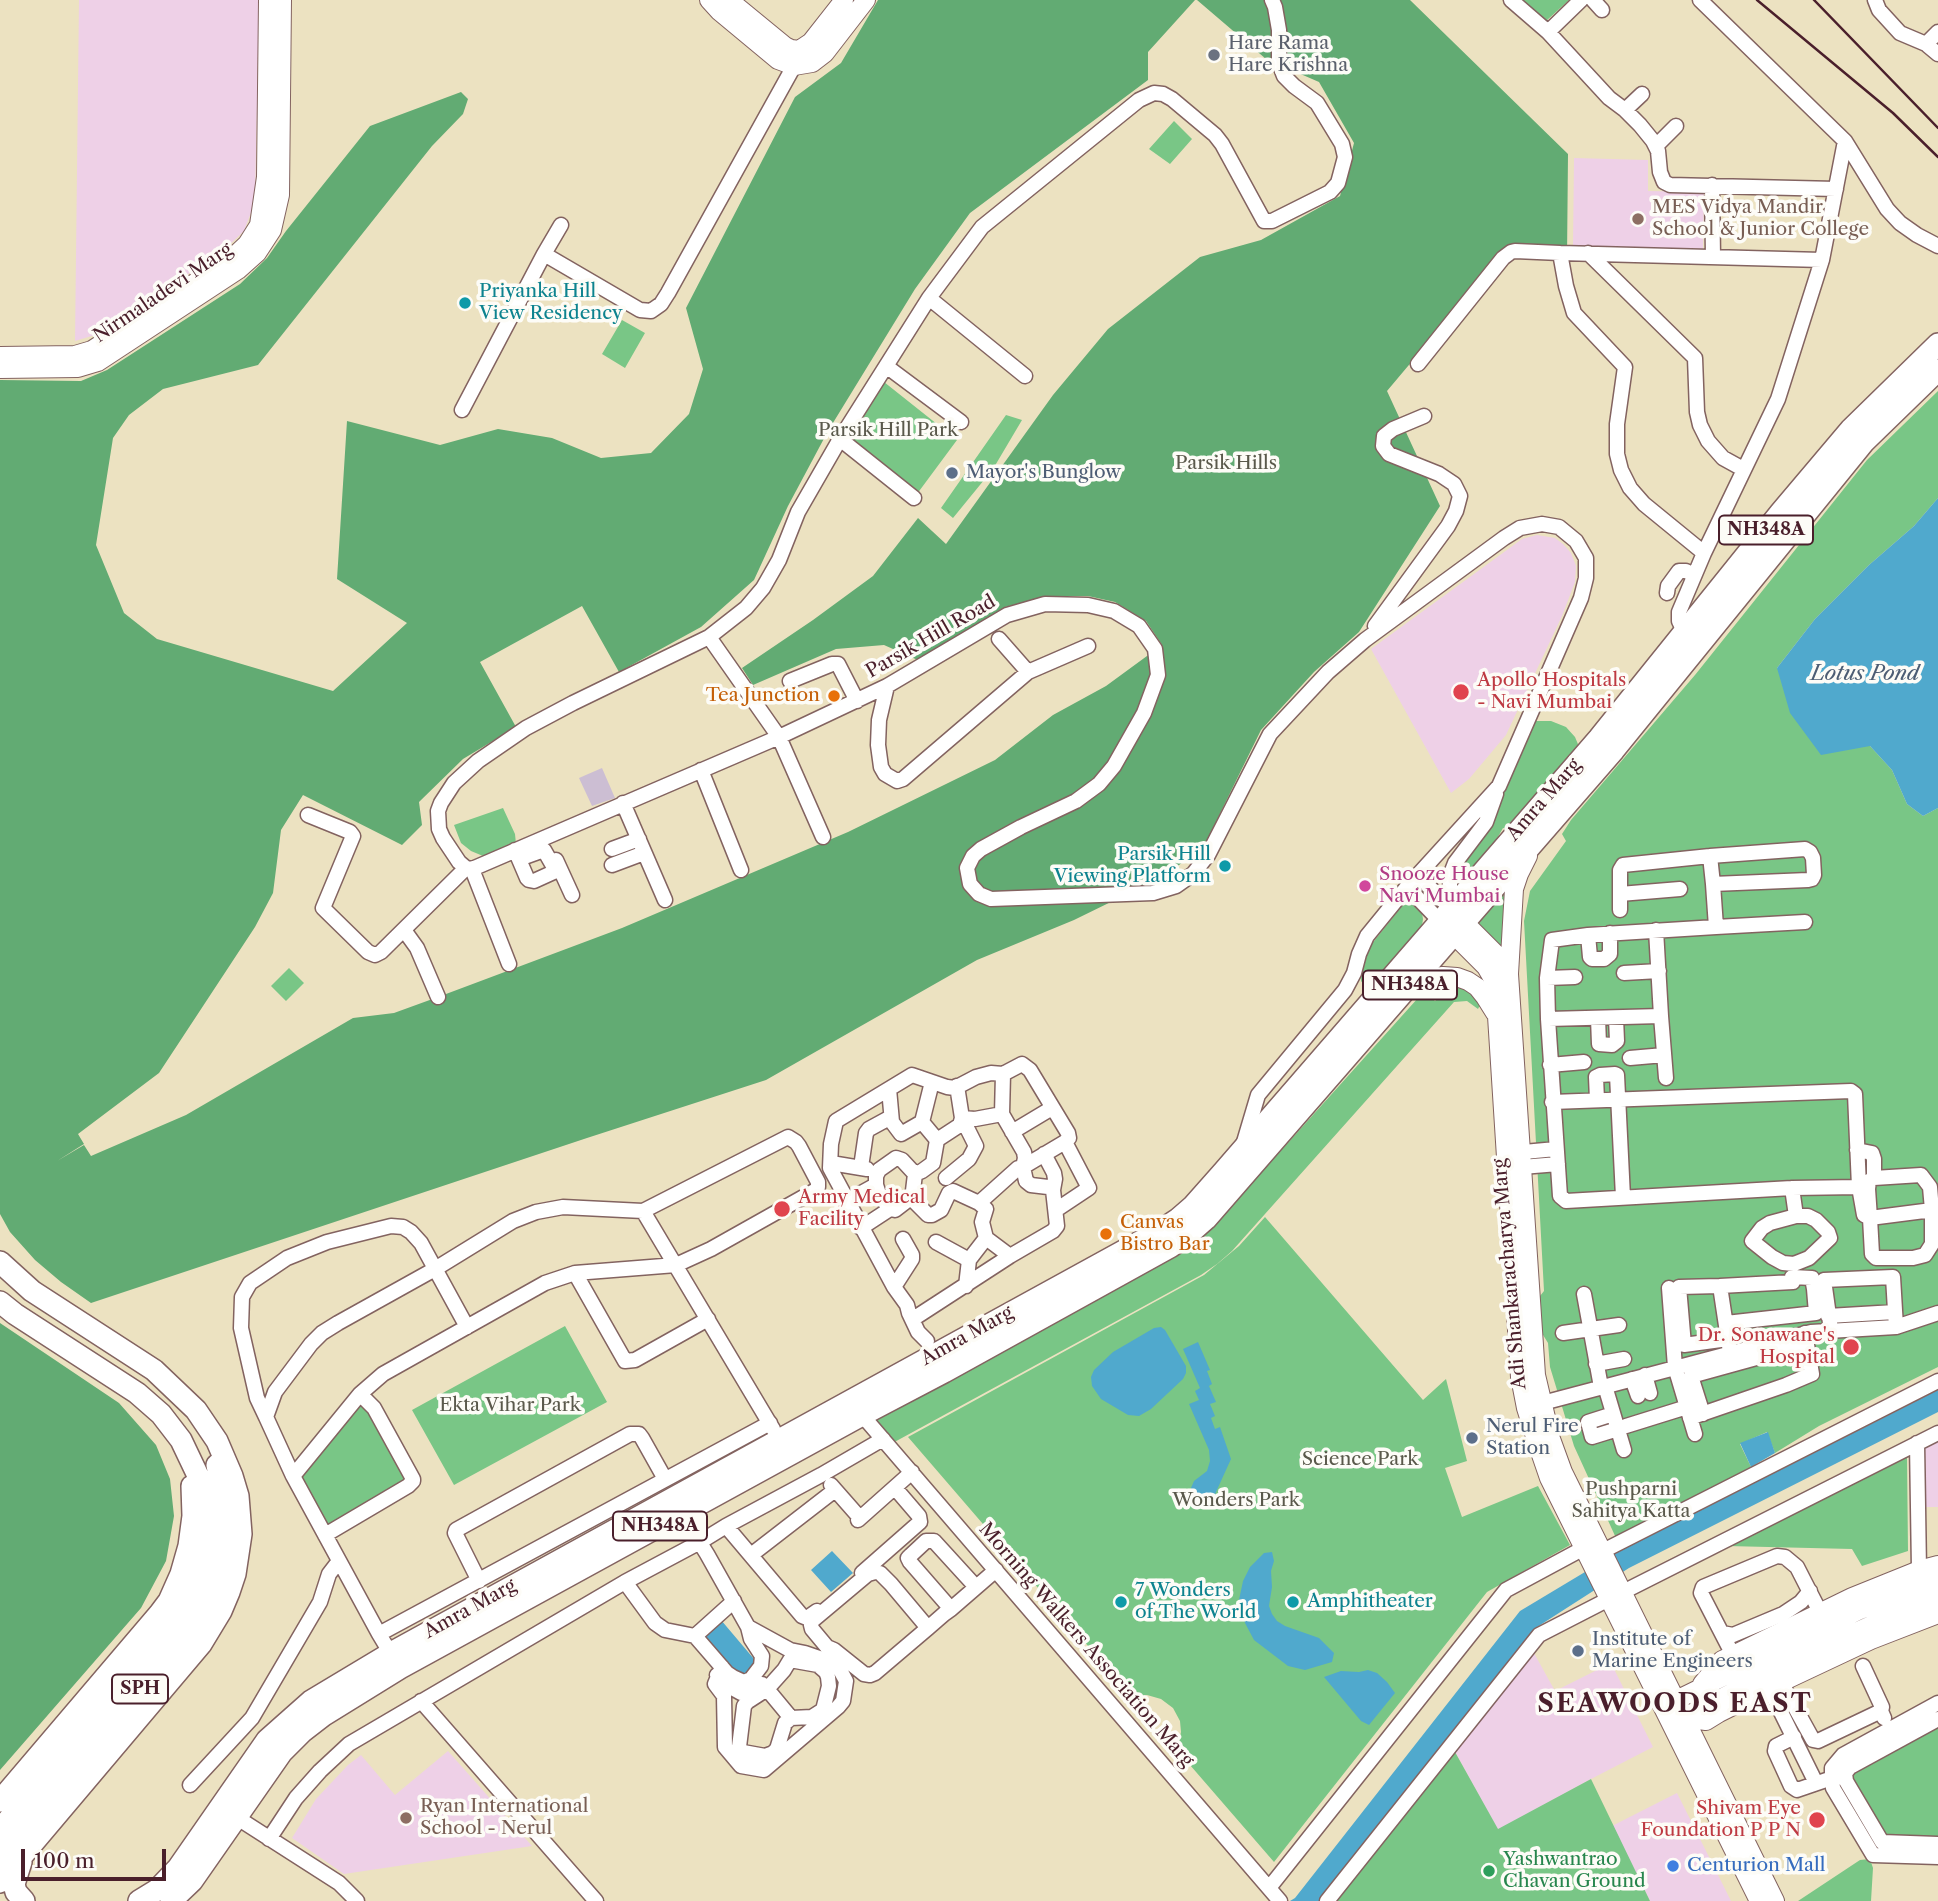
<!DOCTYPE html>
<style>
body{margin:0}
#map{position:relative;width:1938px;height:1901px;overflow:hidden;background:#ece2c1;font-family:"Libre Caslon Text",serif}
canvas{display:block}
.scale{position:absolute;left:21px;top:1849px;width:145px;height:32px;box-sizing:border-box;border:4px solid #4a1f2b;border-top:0;padding-left:9px;font-size:21px;line-height:24px;white-space:nowrap;color:#4a1f2b;-webkit-text-stroke:5px #fdfcf7;paint-order:stroke}
</style>
<div id="map">
<canvas width="1938" height="1901"></canvas>
<div class="scale">100 m</div>
</div>
<script>
const ctx = document.querySelector('canvas').getContext('2d');
ctx.lineJoin = 'round';
function fillPath(path, color) {
  ctx.fillStyle = color;
  ctx.fill(path, 'evenodd');
}
function shape(rows) {
  const path = new Path2D();
  for (const r of rows) {
    path.moveTo(r[0], r[1]);
    for (let i = 2; i < r.length; i += 2) path.lineTo(r[i], r[i + 1]);
  }
  return path;
}
function trace(path, color, width, dash) {
  ctx.strokeStyle = color;
  ctx.lineWidth = width;
  ctx.lineCap = dash ? 'butt' : 'round';
  ctx.setLineDash(dash || []);
  ctx.stroke(path);
}
function write(font, color, halo, rows, align = 'center') {
  ctx.font = font + ' "Libre Caslon Text",serif';
  ctx.lineWidth = 7;
  ctx.setLineDash([]);
  ctx.textBaseline = 'middle';
  ctx.strokeStyle = halo;
  ctx.fillStyle = color;
  for (const [text, x, y, turn = 0] of rows) {
    ctx.save();
    ctx.translate(x, y);
    ctx.rotate((+turn || 0) * Math.PI / 180);
    ctx.textAlign = isNaN(turn) ? turn : align;
    if (halo) ctx.strokeText(text, 0, 0);
    ctx.fillText(text, 0, 0);
    ctx.restore();
  }
}
fillPath(shape([
 [79,0,259,0,255,202,244,231,222,252,95,335,75,341],
 [1574,158,1648,160,1648,191,1704,192,1703,249,1573,246],
 [1537,535,1555,538,1563,544,1571,553,1576,566,1575,582,1562,616,1506,735,1469,779,1451,793,1371,649,1522,539],
 [1938,1441,1938,1507,1926,1507,1925,1447],
 [1534,1653,1555,1691,1611,1663,1653,1747,1591,1779,1498,1830,1455,1752],
 [448,1751,532,1846,344,1874,292,1838,316,1799,348,1765,361,1755,395,1795],
 [1677,1793,1731,1901,1650,1901,1612,1826]
]), '#eed0e7');
fillPath(shape([
 [602,768,615,798,592,806,579,778]
]), '#ccbed3');
fillPath(shape([
 [1519,0,1569,0,1545,22],
 [1174,121,1192,139,1170,164,1149,149],
 [622,320,645,333,625,368,602,354],
 [879,378,957,440,914,498,840,439],
 [1938,391,1938,498,1914,526,1869,565,1815,619,1777,668,1870,746,1892,770,1907,804,1923,816,1938,808,1938,1367,1819,1426,1775,1453,1767,1432,1740,1444,1751,1467,1616,1538,1574,1446,1550,1367,1548,1343,1540,1330,1536,1301,1544,1291,1524,921,1530,891,1566,841,1562,834,1571,820,1695,675,1867,460],
 [1006,415,1022,420,993,469,953,518,941,508],
 [1534,721,1551,721,1566,727,1575,737,1580,749,1509,829,1503,828,1471,884,1462,875,1452,871,1531,730],
 [503,808,515,834,516,844,483,856,471,851,461,843,454,825],
 [1507,887,1505,954,1475,924],
 [1408,904,1413,904,1422,913,1423,919,1422,926,1371,985,1365,986,1361,981,1361,974,1370,946,1402,906],
 [289,968,304,983,286,1001,271,986],
 [1456,985,1467,991,1481,1003,1478,1009,1467,1001,1454,1002,1232,1251,1217,1264,1201,1275,889,1445,871,1421,1190,1247,1224,1214,1418,998,1426,992,1435,1001,1447,989],
 [1265,1217,1423,1400,1446,1379,1467,1461,1445,1468,1462,1517,1538,1486,1570,1545,1487,1592,1274,1862,1177,1750,1181,1732,1180,1721,1173,1708,1161,1699,1147,1695,1132,1697,908,1437,1204,1275,1239,1246],
 [565,1326,607,1402,454,1485,412,1410],
 [360,1404,365,1406,410,1480,329,1530,299,1476],
 [1907,1456,1908,1551,1862,1566,1852,1549,1727,1546],
 [1938,1725,1938,1840,1885,1838,1850,1779,1852,1771],
 [1455,1752,1498,1829,1591,1779,1650,1901,1332,1901],
 [1870,1859,1873,1868,1871,1901,1798,1901,1860,1860]
]), '#79c686');
fillPath(shape([
 [878,0,1195,0,1148,52,1148,80,970,213,915,289,828,431,788,506,754,580,701,627,619,672,582,606,480,662,516,727,463,759,419,802,422,825,402,845,303,795,281,830,273,893,255,927,159,1073,78,1134,84,1144,57,1161,84,1145,91,1156,186,1115,353,1018,394,1013,438,997,622,928,848,832,995,760,1053,715,1106,686,1162,645,1146,621,1115,602,1088,596,1047,596,1005,607,920,661,884,645,836,649,753,685,742,668,813,620,873,576,918,518,946,544,1053,395,1108,329,1200,257,1261,240,1340,196,1354,143,1319,82,1266,59,1197,0,1410,0,1568,154,1567,258,1509,246,1387,391,1440,506,1359,632,1314,672,1261,730,1205,844,1168,874,1074,920,977,960,766,1080,587,1138,91,1303,61,1282,35,1260,10,1232,0,1214,0,380,81,381,107,370,240,284,267,258,286,231,370,126,461,92,468,99,463,114,432,146,258,365,163,389,129,415,113,438,96,545,124,613,157,639,333,691,407,623,337,579,347,421,440,445,498,429,552,438,601,458,651,453,689,414,703,369,686,308,795,97,841,63],
 [0,1323,119,1403,156,1445,170,1479,174,1516,166,1561,141,1608,0,1770]
]), '#62ab73');
fillPath(shape([
 [1938,498,1938,808,1923,816,1907,804,1892,770,1870,746,1821,755,1790,713,1777,668,1815,619,1869,565,1914,526],
 [1161,1327,1165,1330,1186,1366,1186,1373,1183,1379,1151,1409,1139,1416,1128,1415,1101,1399,1092,1386,1091,1377,1094,1370,1113,1352,1154,1328],
 [1198,1342,1210,1370,1207,1371,1212,1384,1209,1386,1216,1402,1210,1404,1215,1416,1211,1418,1215,1429,1220,1427,1231,1459,1211,1503,1196,1497,1192,1493,1191,1488,1194,1481,1207,1471,1210,1461,1209,1450,1189,1404,1199,1400,1195,1391,1200,1388,1183,1349],
 [1938,1390,1938,1412,1629,1568,1534,1629,1319,1901,1290,1901,1295,1898,1520,1611,1620,1551],
 [1768,1432,1775,1453,1751,1467,1740,1443],
 [832,1551,853,1573,831,1592,811,1570],
 [1272,1552,1274,1561,1271,1571,1272,1587,1269,1606,1272,1614,1277,1621,1285,1626,1319,1638,1334,1653,1332,1662,1305,1670,1288,1666,1254,1640,1245,1623,1239,1600,1243,1581,1250,1567,1264,1553],
 [721,1620,754,1659,755,1668,746,1676,730,1669,702,1636],
 [1368,1670,1377,1673,1387,1682,1395,1693,1369,1725,1361,1721,1324,1677,1341,1671,1359,1672]
]), '#50a9cd');
const minor = shape([
 [1272,0,1275,7,1279,30,1279,63,1284,76,1294,86,1317,103,1342,144,1345,157,1338,183,1330,192,1272,221,1264,221,1222,144,1215,135,1172,99,1163,94,1154,93,1139,100,982,227,929,298,840,439,798,512,779,560,763,588,746,608,709,637,573,703,526,728,478,761,454,783,441,803,438,811,439,829,443,838,459,862,466,868,472,869,779,737,887,686,1007,615,1045,604,1088,605,1114,611,1139,626,1155,649,1158,675,1144,713,1114,766,1099,784,1076,801,1021,827,981,849,973,856,967,868,970,884,979,894,991,899,1153,893,1176,886,1193,874,1208,855,1270,734,1328,672,1365,640,1504,538,1520,528,1542,524,1559,527,1576,541,1586,558,1586,578,1581,598,1499,786,1407,887,1439,920],
 [1511,0,1548,32,1609,98,1625,110,1640,125,1653,141,1658,151,1660,172,1664,182,1670,185,1836,189],
 [1593,0,1602,10],
 [1700,0,1845,141,1887,209,1900,223,1917,235,1938,246],
 [1875,0,1879,10,1900,33,1926,44,1938,54],
 [1548,32,1581,0],
 [1926,44,1938,32],
 [1625,110,1642,94],
 [1656,146,1676,126],
 [1712,185,1713,257],
 [1588,253,1695,358,1697,412,1700,425,1708,441,1723,458,1743,469],
 [544,254,561,225],
 [929,298,1025,376],
 [1418,364,1503,258,1511,252,1515,251,1560,253],
 [886,366,961,422],
 [462,410,544,254,640,310,651,311,661,304,668,293,794,66],
 [840,439,914,498],
 [1704,553,1644,504,1630,488,1621,470,1617,454,1617,424,1625,367,1574,313,1566,286,1560,253,1822,260],
 [1667,593,1668,586,1679,571,1686,571,1694,575],
 [1375,626,1448,526,1456,511,1460,496,1454,484,1439,474,1389,454,1383,446,1384,436,1393,429,1424,416],
 [1690,636,1684,631,1679,621,1679,612,1704,553,1778,399,1822,260,1845,141],
 [709,637,779,737,823,837],
 [1028,672,1088,646],
 [790,681,832,664,838,664,857,701],
 [887,686,879,720,878,745,881,767,885,774,897,781,903,779,1028,672,999,639],
 [701,770,741,870],
 [623,803,665,900],
 [308,815,350,832,353,836,323,908,368,952,375,955,381,952,466,868],
 [612,849,639,839],
 [515,850,527,878,529,880,534,881,556,871,544,850,519,859],
 [556,860,572,895],
 [612,865,644,853],
 [472,869,509,964],
 [1418,875,1450,908],
 [1713,884,1710,856,1805,849,1810,852,1813,858,1814,875,1812,879,1808,880,1713,884,1716,927,1588,935,1552,940,1547,978,1548,1019,1560,1196,1566,1201,1792,1188,1859,1187],
 [1620,894,1680,889],
 [1450,908,1450,876,1455,863,1486,822,1496,794],
 [1620,910,1620,870,1623,865,1710,856],
 [1716,927,1805,922],
 [404,930,417,948,438,997],
 [1656,930,1661,1016],
 [1588,935,1590,957,1592,959,1604,959,1610,954,1610,933],
 [1624,973,1659,971],
 [1547,978,1575,977],
 [1598,1018,1599,1044,1612,1045,1617,1041,1616,1018],
 [1548,1019,1661,1016,1666,1078],
 [1630,1058,1664,1055],
 [1550,1065,1584,1062],
 [889,1089,892,1122,901,1134,922,1122,932,1082],
 [1597,1100,1596,1077,1600,1075,1615,1074,1617,1075,1623,1197],
 [1552,1102,1851,1091,1855,1094,1859,1187,1864,1215,1870,1218,1932,1210,1930,1187,1921,1175,1874,1178,1869,1181,1868,1189,1870,1218,1872,1254,1876,1258,1913,1258,1925,1255,1932,1244,1932,1210],
 [962,1118,975,1119,1002,1114],
 [1012,1132,1052,1108],
 [937,1140,960,1125,962,1118,957,1086],
 [1244,1142,1258,1095,1345,990,1354,973,1359,954,1367,936,1407,887],
 [1857,1150,1872,1153,1874,1159,1874,1178],
 [1513,1153,1556,1149],
 [1044,1154,1054,1173,1055,1179,1053,1190],
 [831,1163,867,1169],
 [861,1167,866,1133,869,1129,891,1117],
 [1522,1167,1558,1164],
 [915,1174,922,1171,933,1163,937,1140,922,1122],
 [946,1178,969,1159,976,1146,962,1118],
 [1792,1188,1796,1216,1808,1216,1816,1220,1828,1232,1830,1238,1809,1258,1794,1264,1783,1263,1772,1257,1752,1241,1762,1228,1770,1223,1796,1216],
 [912,1199,915,1174,902,1160,896,1158,879,1170,876,1176,876,1185,879,1194,890,1209,895,1210,908,1200,912,1199,928,1215,932,1215,941,1210,949,1193,953,1191,979,1203,986,1209,982,1222,986,1238,969,1260,966,1286],
 [847,1201,876,1185],
 [979,1203,1018,1168,1023,1167,1065,1142,1069,1138,1068,1133,1030,1070,1022,1064,1003,1074],
 [1056,1210,1089,1188,1065,1142],
 [643,1211,773,1429],
 [861,1228,890,1209],
 [986,1238,1010,1256],
 [936,1242,969,1260],
 [575,1273,625,1361,635,1360,708,1319],
 [1720,1286,1793,1282,1792,1277,1812,1278,1814,1289,1816,1313,1726,1323],
 [894,1287,912,1259,912,1255,903,1239],
 [1669,1288,1675,1367,1695,1434],
 [1584,1294,1601,1387],
 [1828,1316,1895,1312],
 [913,1319,1010,1256,1053,1231,1057,1226,1053,1190,1048,1187,1031,1185,1026,1181,1023,1167,1025,1158,1024,1152,1002,1114,1003,1074,991,1073,976,1077,955,1088,947,1087,912,1075,836,1121,831,1144,830,1168,894,1287,907,1305,909,1313,918,1332,927,1341],
 [1831,1330,1824,1280,1893,1277,1896,1327],
 [1563,1333,1619,1325],
 [1728,1339,1684,1345,1679,1287,1720,1286,1728,1339,1730,1352],
 [1596,1364,1624,1359],
 [1645,1375,1650,1393],
 [1632,1379,1638,1396],
 [1605,1386,1624,1450],
 [1535,1405,1811,1332,1896,1327,1938,1313],
 [1613,1414,1588,1422,1592,1437,1618,1429],
 [1703,1414,1691,1376,1807,1344],
 [862,1415,1280,1901],
 [266,1417,257,1398,241,1328,242,1297,250,1283,287,1258,327,1242,391,1226,403,1227,411,1232,421,1243,467,1327],
 [1690,1418,1786,1385,1812,1374,1805,1333],
 [1626,1426,1687,1407],
 [1917,1443,1919,1570],
 [293,1476,360,1394,383,1374,545,1283,575,1273,676,1265,711,1249,816,1190,818,1187,818,1182,799,1146,796,1142,788,1137,643,1211,563,1207,536,1212,513,1221,435,1269,338,1323,322,1333,311,1344,275,1392,266,1417,293,1476,379,1634,394,1659],
 [831,1485,860,1518],
 [682,1514,707,1554,748,1627,790,1650,805,1653,831,1662,839,1668,846,1681,843,1701,838,1707,764,1770,741,1766,725,1747,724,1696,715,1684,722,1667],
 [858,1520,912,1472],
 [726,1526,802,1616,807,1618,817,1611],
 [325,1535,408,1486,413,1481,413,1479,374,1408,360,1394],
 [1603,1551,1938,1381],
 [751,1555,835,1490],
 [862,1573,920,1522,919,1516,895,1488],
 [479,1581,455,1533,456,1530,630,1434,639,1434,642,1438,665,1479],
 [625,1582,655,1623,665,1630,695,1636,727,1673,733,1677,744,1682,751,1679,761,1666,762,1656,751,1639,748,1627],
 [1623,1592,1938,1433],
 [951,1609,910,1562,908,1558,911,1555,926,1541,934,1541,976,1587],
 [928,1628,891,1584,880,1573,875,1572,868,1574,812,1621,811,1625,812,1629,827,1647,834,1650,864,1674,870,1675,875,1673,928,1628,944,1614,951,1609,996,1570],
 [1722,1633,1733,1635,1783,1614,1801,1602,1810,1591],
 [379,1634,770,1423],
 [695,1636,734,1601],
 [1733,1655,1701,1593,1703,1587,1777,1556,1785,1557,1797,1567,1820,1612],
 [1863,1666,1882,1707,1881,1711,1884,1718],
 [717,1675,732,1688,741,1693,755,1690,760,1686],
 [1781,1682,1813,1740,1818,1741,1881,1711],
 [762,1684,767,1689,791,1718,785,1723,777,1749,773,1753,765,1756,743,1752,739,1747,744,1706,747,1702,767,1689,784,1670,790,1660,818,1665,826,1672,828,1677,829,1686,823,1710,812,1717,791,1718],
 [1769,1688,1816,1783],
 [421,1701,596,1901],
 [1938,1703,1843,1755,1832,1768,1832,1778,1833,1788,1873,1855,1938,1857],
 [1938,1719,1850,1767,1845,1773,1846,1781,1882,1842,1938,1844],
 [1794,1737,1776,1746,1775,1751,1791,1786,1797,1790,1832,1778,1841,1777],
 [190,1785,252,1718,320,1602,329,1574,339,1561],
 [236,1817,339,1883,357,1901],
 [269,1839,296,1798,320,1771,349,1744,625,1582,700,1542,726,1526,821,1475,883,1439],
 [1269,1888,1506,1590,1584,1548],
 [1327,1901,1539,1635,1609,1599]
]);
const major = shape([
 [709,0,719,11,778,60,794,66,812,63,825,53,866,0],
 [729,0,785,46,791,49,799,50,811,42,844,0],
 [0,356,75,355,92,350,230,260,247,244,259,225,266,177,268,0],
 [0,369,78,368,98,362,238,270,257,253,272,230,280,195,282,0],
 [1455,913,1503,961,1509,974,1536,1375,1551,1439,1563,1472,1775,1901],
 [1444,925,1486,967,1493,979,1497,1016,1520,1377,1526,1408,1537,1443,1549,1478,1759,1901],
 [1509,974,1514,889,1519,874,1528,856],
 [1410,985,1429,978,1443,976,1457,977,1468,981,1477,987,1485,997,1495,1013],
 [1702,1684,1722,1660,1733,1655,1852,1597,1919,1570,1938,1565],
 [1668,1704,1858,1611,1924,1585,1938,1581],
 [1684,1718,1706,1721,1719,1713,1769,1688,1871,1640,1938,1614],
 [1675,1722,1809,1653,1887,1618,1938,1599]
]);
const highway = shape([
 [0,1262,32,1291,154,1370,196,1410,217,1441,232,1476,238,1496,241,1534,235,1574,229,1592,221,1611,201,1644,0,1882],
 [0,1302,15,1314,137,1393,161,1414,181,1440,202,1484,206,1499,208,1532,203,1565,191,1596,183,1610,0,1830],
 [0,1801,160,1613,169,1601,181,1574,189,1546,193,1516,192,1486],
 [0,1855,187,1633,197,1619,213,1586,222,1551,223,1515,220,1480,217,1465],
 [21,1862,14,1884,16,1892,24,1901],
 [139,1901,157,1890,178,1868,267,1740,311,1701,391,1653,1160,1231,1178,1219,1193,1206,1224,1171,1599,738,1780,513,1851,429,1938,344],
 [171,1901,192,1881,282,1752,302,1732,324,1715,400,1668,862,1415,944,1372,1170,1247,1189,1234,1206,1219,1614,750,1864,442,1938,370]
]);
trace(minor, '#836360', 17);
trace(major, '#836360', 20);
trace(highway, '#836360', 24);
trace(minor, '#fff', 14);
trace(major, '#fff', 18);
trace(highway, '#fff', 21);
trace(shape([
 [1757,0,1893,113,1938,157],
 [1814,0,1938,128]
]), '#4a1f2b', 2.5);
for (const [x, y, r, color] of [
 [1214,55,7,"#6b7280"],
 [1638,219,7,"#8d6e63"],
 [465,303,7,"#0f9aa8"],
 [952,473,7,"#5c6f8a"],
 [1461,692,9,"#e0444e"],
 [834,696,7,"#e8710a"],
 [1225,866,7,"#0f9aa8"],
 [1365,886,7,"#d1479c"],
 [782,1209,9,"#e0444e"],
 [1106,1234,7,"#e8710a"],
 [1851,1347,9,"#e0444e"],
 [1472,1438,7,"#5c6f8a"],
 [1121,1602,7,"#0f9aa8"],
 [1293,1602,7,"#0f9aa8"],
 [1578,1651,7,"#5c6f8a"],
 [406,1818,7,"#8d6e63"],
 [1817,1820,9,"#e0444e"],
 [1673,1866,7,"#3f7fe0"],
 [1489,1871,7,"#2e9e5b"]
]) {
  const dot = new Path2D();
  dot.arc(x, y, r, 0, 2 * Math.PI);
  ctx.fillStyle = color;
  ctx.fill(dot);
  trace(dot, '#fdfcf7', 2.5);
}
for (const [x, y, w] of [
 [1766,530,94],
 [1410,985,94],
 [660,1526,94],
 [140,1689,56]
]) {
  const box = new Path2D();
  box.roundRect(x - w / 2, y - 14.5, w, 29, 5);
  ctx.fillStyle = '#fdfcf7';
  ctx.fill(box);
  trace(box, '#4a1f2b', 2);
}
write('bold 18px', '#4a1f2b', null, [
 ["NH348A",1766,530],
 ["NH348A",1410,985],
 ["NH348A",660,1526],
 ["SPH",140,1689]
]);
write('19px', '#5b616d', '#fdfcf7', [
 ["Hare Rama",1228,44],
 ["Hare Krishna",1228,66]
], 'left');
write('19px', '#785e54', '#fdfcf7', [
 ["MES Vidya Mandir",1652,208],
 ["School & Junior College",1652,230],
 ["Ryan International",420,1807],
 ["School - Nerul",420,1829]
], 'left');
write('19px', '#0d838f', '#fdfcf7', [
 ["Priyanka Hill",479,292],
 ["View Residency",479,314],
 ["Parsik Hill",1211,855,"right"],
 ["Viewing Platform",1211,877,"right"],
 ["7 Wonders",1135,1591],
 ["of The World",1135,1613],
 ["Amphitheater",1307,1602]
], 'left');
write('19px', '#4a1f2b', '#fdfcf7', [
 ["Nirmaladevi Marg",163,293,-34],
 ["Parsik Hill Road",931,637,-30],
 ["Amra Marg",1544,800,-49],
 ["Adi Shankaracharya Marg",1510,1274,-95],
 ["Amra Marg",967,1336,-29],
 ["Amra Marg",470,1609,-29],
 ["Morning Walkers Association Marg",1086,1645,49]
]);
write('19px', '#5a594b', '#fdfcf7', [
 ["Parsik Hill Park",888,431],
 ["Parsik Hills",1226,464],
 ["Ekta Vihar Park",510,1406],
 ["Science Park",1360,1460],
 ["Pushparni",1631,1490],
 ["Sahitya Katta",1631,1512],
 ["Wonders Park",1236,1501]
]);
write('19px', '#4e5e75', '#fdfcf7', [
 ["Mayor's Bunglow",966,473],
 ["Nerul Fire",1486,1427],
 ["Station",1486,1449],
 ["Institute of",1592,1640],
 ["Marine Engineers",1592,1662]
], 'left');
write('19px', '#be3a42', '#fdfcf7', [
 ["Apollo Hospitals",1477,681],
 ["- Navi Mumbai",1477,703],
 ["Army Medical",798,1198],
 ["Facility",798,1220],
 ["Dr. Sonawane's",1835,1336,"right"],
 ["Hospital",1835,1358,"right"],
 ["Shivam Eye",1801,1809,"right"],
 ["Foundation P P N",1801,1831,"right"]
], 'left');
write('19px', '#c56008', '#fdfcf7', [
 ["Tea Junction",820,696],
 ["Canvas",1120,1223,"left"],
 ["Bistro Bar",1120,1245,"left"]
], 'right');
write('19px', '#b23c85', '#fdfcf7', [
 ["Snooze House",1379,875],
 ["Navi Mumbai",1379,897]
], 'left');
write('19px', '#27864d', '#fdfcf7', [
 ["Yashwantrao",1503,1860],
 ["Chavan Ground",1503,1882]
], 'left');
write('19px', '#366cbe', '#fdfcf7', [
 ["Centurion Mall",1687,1866]
], 'left');
write('italic 21px', '#4d5d74', '#fdfcf7', [
 ["Lotus Pond",1865,674]
]);
ctx.letterSpacing = '2px';
write('bold 26px', '#4a1f2b', '#fdfcf7', [
 ["SEAWOODS EAST",1675,1704]
]);
ctx.letterSpacing = '0px';
</script>
